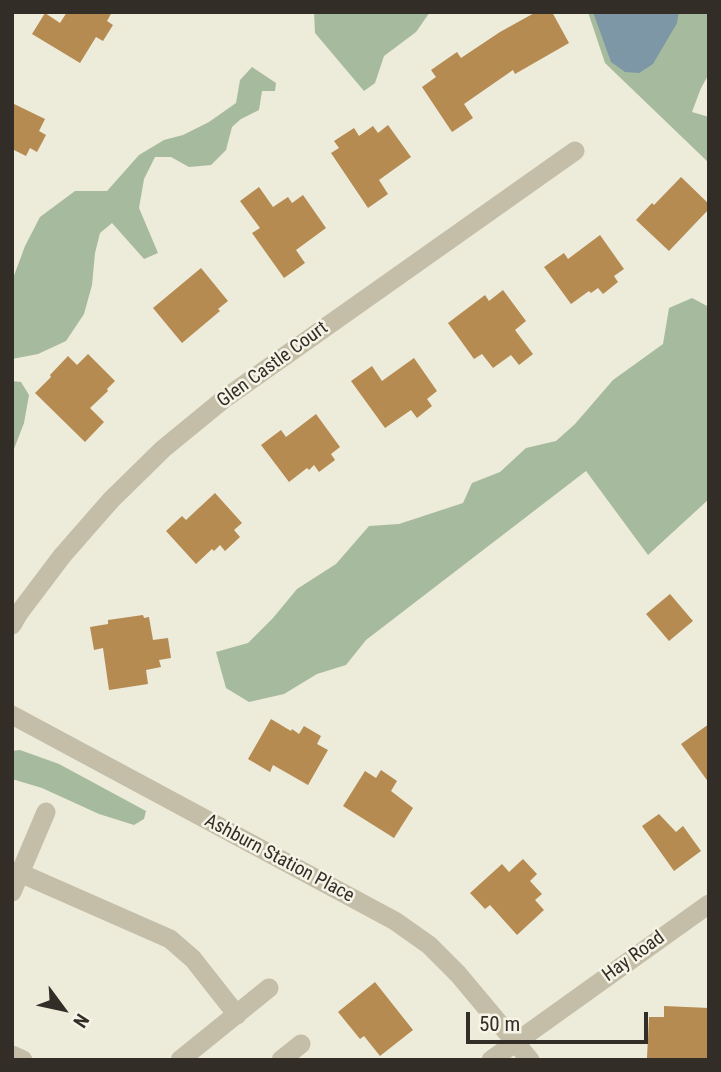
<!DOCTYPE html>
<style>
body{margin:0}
#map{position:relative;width:721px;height:1072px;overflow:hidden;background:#edebda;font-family:"Roboto Condensed",sans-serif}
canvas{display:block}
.frame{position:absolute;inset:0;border:14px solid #322e27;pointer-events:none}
.north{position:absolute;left:28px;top:974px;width:70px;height:70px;-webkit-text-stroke:5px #f6f4e6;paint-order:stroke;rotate:123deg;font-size:19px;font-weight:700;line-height:28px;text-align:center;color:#322e27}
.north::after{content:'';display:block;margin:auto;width:24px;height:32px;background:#322e27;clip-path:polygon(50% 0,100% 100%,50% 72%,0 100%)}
.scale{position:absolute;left:466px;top:1012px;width:182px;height:32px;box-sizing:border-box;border:4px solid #322e27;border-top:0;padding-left:9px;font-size:21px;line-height:24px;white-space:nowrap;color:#322e27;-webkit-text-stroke:5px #f6f4e6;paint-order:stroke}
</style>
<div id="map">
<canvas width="721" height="1072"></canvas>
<div class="frame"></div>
<div class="north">N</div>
<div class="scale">50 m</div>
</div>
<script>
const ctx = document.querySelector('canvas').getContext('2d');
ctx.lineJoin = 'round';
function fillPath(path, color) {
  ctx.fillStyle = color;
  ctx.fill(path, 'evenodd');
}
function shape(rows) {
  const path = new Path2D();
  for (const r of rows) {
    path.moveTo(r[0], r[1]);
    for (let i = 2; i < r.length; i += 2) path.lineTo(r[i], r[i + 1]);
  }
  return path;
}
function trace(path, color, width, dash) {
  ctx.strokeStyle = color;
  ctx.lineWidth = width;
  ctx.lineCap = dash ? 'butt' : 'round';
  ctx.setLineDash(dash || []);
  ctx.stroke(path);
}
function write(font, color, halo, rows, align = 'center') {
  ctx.font = font + ' "Roboto Condensed",sans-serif';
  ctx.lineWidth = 5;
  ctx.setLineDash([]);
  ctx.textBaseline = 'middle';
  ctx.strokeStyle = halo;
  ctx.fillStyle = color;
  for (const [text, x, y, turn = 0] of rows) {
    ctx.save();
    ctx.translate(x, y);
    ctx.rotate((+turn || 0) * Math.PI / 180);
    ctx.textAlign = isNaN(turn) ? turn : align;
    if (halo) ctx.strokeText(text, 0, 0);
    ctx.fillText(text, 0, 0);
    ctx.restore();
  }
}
fillPath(shape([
 [314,12,430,12,416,32,384,56,375,83,364,91,315,33],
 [588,12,709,12,709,74,701,88,692,112,709,117,709,163,605,63],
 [252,67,276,83,275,91,262,91,259,110,241,119,232,127,226,150,211,165,189,167,171,157,155,157,144,179,139,208,158,253,144,259,112,223,100,233,95,253,92,285,84,314,66,341,38,354,12,359,12,281,25,246,40,217,75,191,107,191,139,155,164,140,183,135,209,122,236,103,240,80],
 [692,298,709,307,709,499,648,555,586,471,366,640,346,665,317,674,284,694,249,702,226,688,216,652,248,643,273,618,297,589,336,564,369,526,399,524,463,503,472,483,500,472,526,448,556,441,575,424,613,380,663,344,669,308],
 [12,381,21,382,29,395,24,423,12,454],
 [20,750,59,764,146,811,144,819,134,825,99,814,42,788,12,779,12,751]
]), '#a6ba9d');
fillPath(shape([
 [593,12,679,12,677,23,653,64,639,73,625,72,611,62]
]), '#7d97a6');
fillPath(shape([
 [67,12,112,12,107,21,113,25,103,41,96,37,80,63,32,34,45,13,60,23],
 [536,12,552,12,569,43,515,74,513,70,464,104,473,118,452,132,422,87,436,77,431,70,457,52,461,58,500,32],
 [12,103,45,119,39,131,46,135,37,152,30,148,26,156,12,149],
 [388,125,411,157,379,180,388,194,368,208,331,153,339,148,334,141,354,128,359,136,373,126,378,133],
 [681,177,709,204,709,209,669,251,636,220,652,203,654,205],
 [259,187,273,207,288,197,292,203,303,195,326,228,296,250,305,263,284,278,252,233,260,228,240,201],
 [600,235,624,269,614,276,618,282,603,294,598,288,591,293,589,291,571,304,544,267,564,253,568,259],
 [201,268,228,301,218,309,220,311,182,343,153,308],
 [503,290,526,321,515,330,533,354,519,365,511,355,493,368,482,354,474,359,448,323,485,295,489,301],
 [88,354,115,381,107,389,108,391,90,408,104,422,85,442,35,393,51,377,50,375,68,356,77,365],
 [414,358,437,391,427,399,432,406,417,418,411,410,385,428,351,381,372,366,382,381],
 [316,414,340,447,331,454,335,460,319,472,314,465,309,470,307,468,289,482,261,445,281,430,286,437],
 [215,493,242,523,234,530,240,537,225,551,220,545,214,551,212,549,196,564,166,531,182,516,186,520],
 [670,594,693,621,669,641,646,614],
 [143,615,144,618,149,617,153,640,168,638,171,658,159,660,161,667,146,670,148,684,109,690,103,648,94,650,90,627,108,624,108,620],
 [271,719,291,731,292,729,299,734,304,726,321,736,317,744,328,750,308,785,273,765,270,772,248,759],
 [709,724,709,783,681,744],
 [381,770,397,781,391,791,413,808,394,838,343,806,365,771,376,778],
 [659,814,676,832,683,826,701,851,674,871,642,826],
 [523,859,537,874,530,881,542,894,535,900,544,910,517,935,490,905,485,909,470,893,502,864,509,872],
 [375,982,413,1030,380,1056,364,1036,360,1039,338,1012],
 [664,1006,709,1008,708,1060,647,1058,649,1017,664,1017]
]), '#b58b51');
trace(shape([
 [12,625,19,613,62,556,111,500,163,449,224,399,575,151],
 [12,715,395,921,429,945,458,974,530,1060],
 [20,873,170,939,193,959,237,1015],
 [12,892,46,812],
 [12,1055,23,1060],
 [180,1060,269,988],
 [281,1060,301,1044]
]), '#c4bea8', 19);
trace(shape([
 [491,1060,709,904]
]), '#c4bea8', 19);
write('19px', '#322e27', '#f6f4e6', [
 ["Glen Castle Court",273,365,-36],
 ["Ashburn Station Place",279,859,28],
 ["Hay Road",634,957,-36]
]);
</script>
